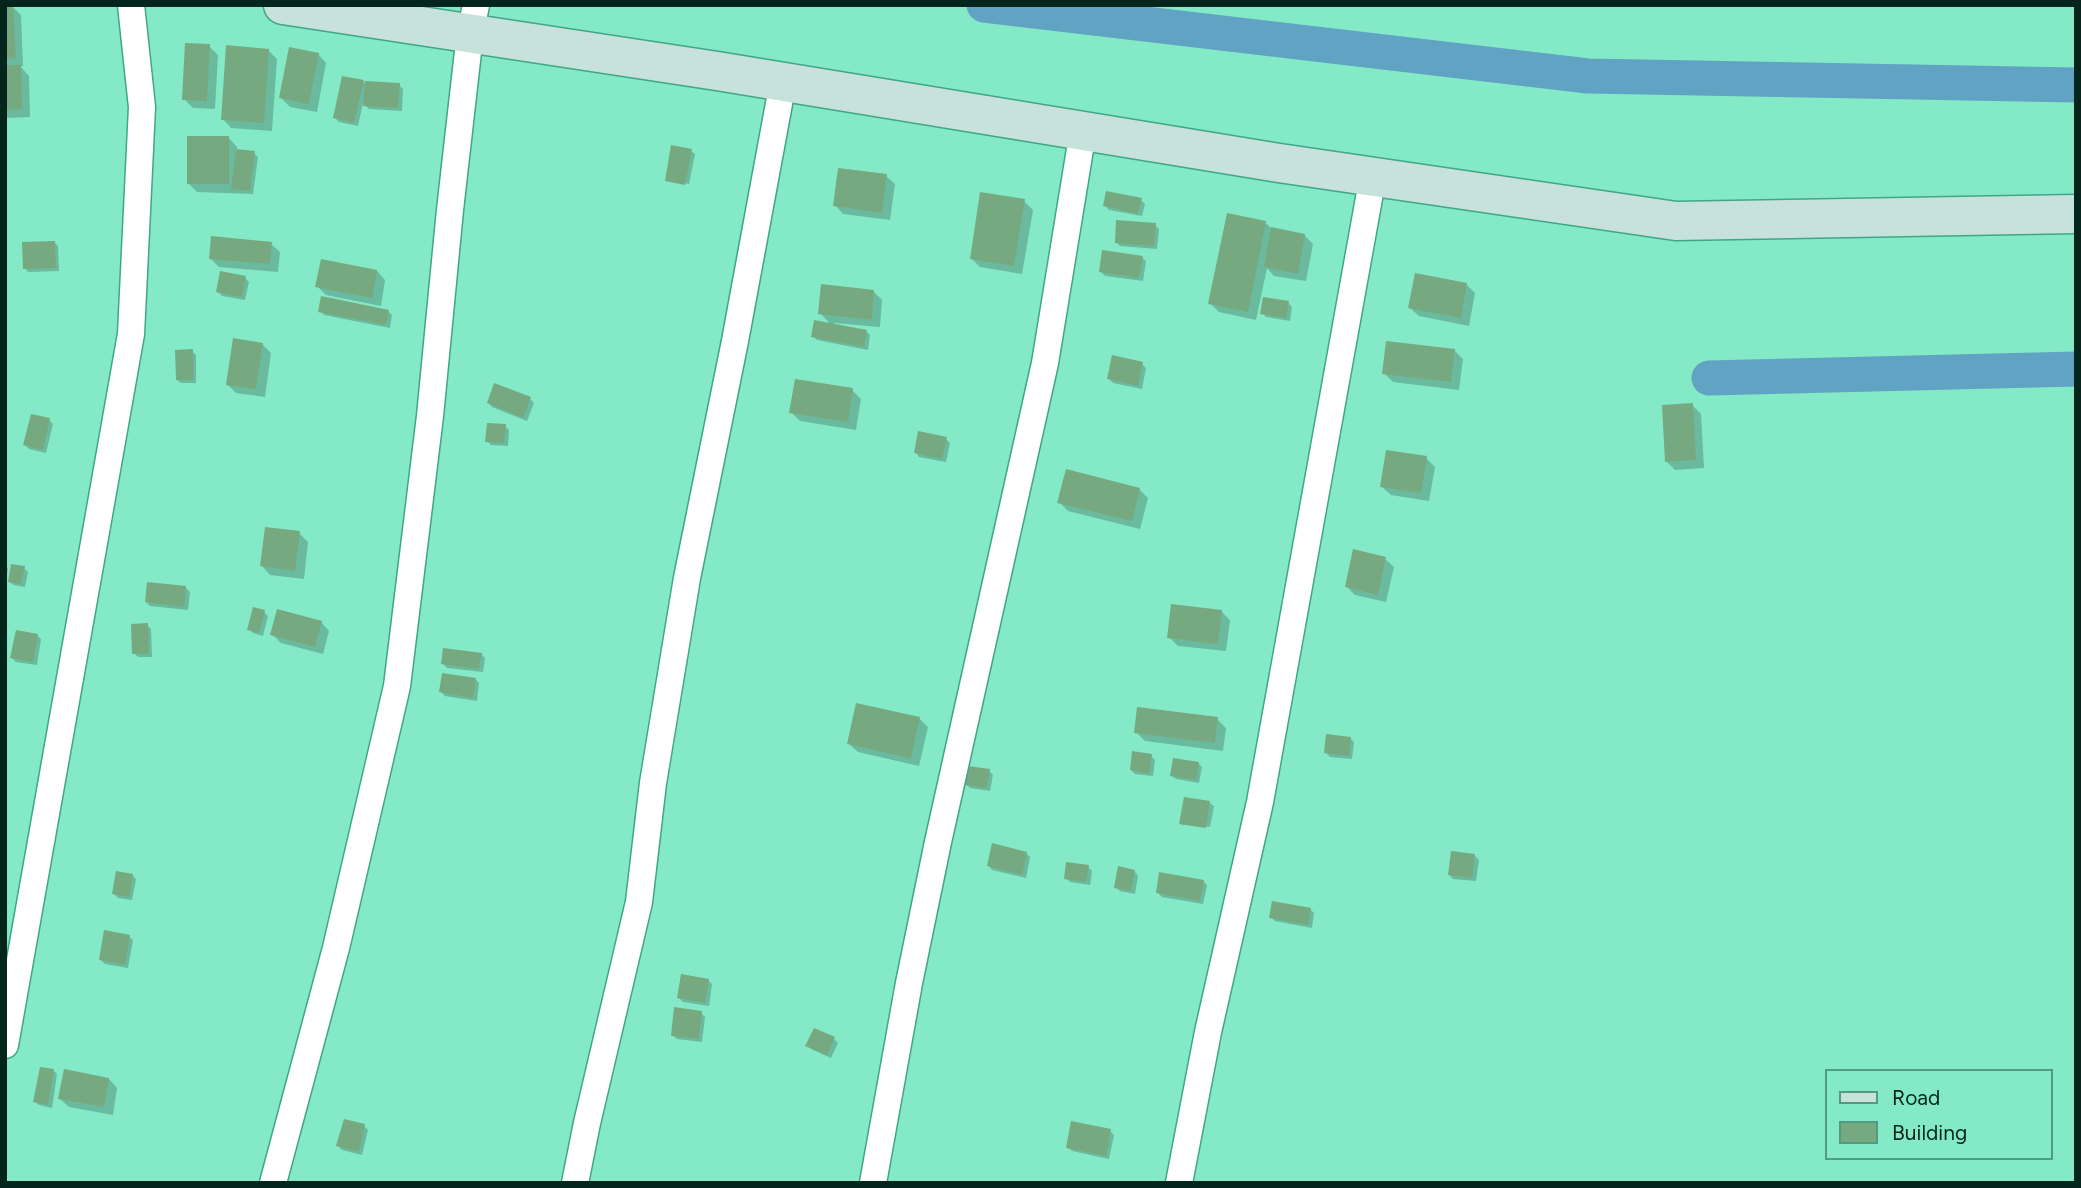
<!DOCTYPE html>
<style>
body{margin:0}
#map{position:relative;width:2081px;height:1188px;overflow:hidden;background:#84e9c6;font-family:Figtree,sans-serif}
canvas{display:block}
.frame{position:absolute;inset:0;border:7px solid #03251b;pointer-events:none}
.legend{position:absolute;left:1825px;top:1069px;width:228px;height:91px;box-sizing:border-box;background:#84e9c6;border:2px solid #509b82;margin:0;padding:9px 12px;list-style:none;font-size:21px;color:#03251b}
.legend li{display:flex;align-items:center;gap:14px;height:35px}
.legend b{width:35px;border:2px solid #509b82}
</style>
<div id="map">
<canvas width="2081" height="1188"></canvas>
<div class="frame"></div>
<ul class="legend">
<li><b style="height:9px;background:#c6e2da"></b>Road</li>
<li><b style="height:19px;background:#76a97f"></b>Building</li>
</ul>
</div>
<script>
const ctx = document.querySelector('canvas').getContext('2d');
ctx.lineJoin = 'round';
function fillPath(path, color) {
  ctx.fillStyle = color;
  ctx.fill(path, 'evenodd');
}
function shape(rows) {
  const path = new Path2D();
  for (const r of rows) {
    path.moveTo(r[0], r[1]);
    for (let i = 2; i < r.length; i += 2) path.lineTo(r[i], r[i + 1]);
  }
  return path;
}
function trace(path, color, width, dash) {
  ctx.strokeStyle = color;
  ctx.lineWidth = width;
  ctx.lineCap = dash ? 'butt' : 'round';
  ctx.setLineDash(dash || []);
  ctx.stroke(path);
}
fillPath(shape([
 [12,6,21,15,23,66,20,66,29,76,30,117,5,118,5,7],
 [209,46,218,55,215,109,193,108,184,99],
 [268,50,277,59,272,131,231,128,223,119],
 [318,54,326,63,317,112,290,107,281,98],
 [363,81,364,83,399,85,403,89,402,111,369,109,363,103,358,126,339,122,335,118],
 [229,138,237,147,237,151,254,153,258,157,253,194,197,192,188,183],
 [691,151,695,154,689,184,669,180,669,182,667,180],
 [886,176,895,184,890,220,843,214,835,205],
 [1141,200,1145,204,1142,216,1109,210,1105,206],
 [1024,201,1033,210,1022,274,980,267,971,258],
 [1266,223,1272,229,1304,235,1313,244,1306,281,1274,276,1267,268,1256,320,1219,312,1210,303],
 [1155,225,1159,229,1157,249,1120,246,1116,242],
 [55,243,58,246,59,271,28,272,25,268],
 [271,244,280,252,278,272,219,267,210,258],
 [1142,258,1146,261,1143,281,1105,276,1101,272],
 [377,271,385,280,381,306,326,295,317,286],
 [245,278,249,282,245,300,222,296,218,292],
 [1467,285,1475,293,1469,326,1419,316,1410,308],
 [874,292,882,300,880,327,834,323,833,325,866,331,870,335,868,350,817,340,813,336,831,325,820,313],
 [1288,303,1292,307,1290,321,1266,317,1262,313],
 [320,311,388,311,392,315,390,328,324,315],
 [262,344,271,353,265,397,236,393,227,384],
 [1454,350,1463,359,1459,390,1393,382,1384,373],
 [192,351,196,355,196,383,181,383,177,380],
 [1142,364,1146,368,1142,389,1113,383,1109,379],
 [852,390,861,399,856,430,800,421,791,412],
 [530,399,534,403,527,421,492,407,489,403],
 [1692,405,1701,414,1704,468,1675,470,1666,461],
 [49,420,53,424,46,453,29,449,25,445],
 [505,426,509,430,508,446,491,445,487,441],
 [946,439,950,443,946,462,919,457,916,453],
 [1426,458,1435,467,1429,501,1391,495,1382,487],
 [1139,489,1148,498,1140,529,1068,511,1059,502],
 [299,533,308,542,304,579,270,575,262,566],
 [1385,559,1394,567,1386,602,1355,595,1346,586],
 [5,566,8,569,5,584],
 [24,568,28,572,25,587,13,585,9,581],
 [186,588,190,592,188,610,150,606,146,602],
 [1221,611,1230,620,1226,651,1178,646,1169,637],
 [264,612,268,616,263,636,253,633,249,629],
 [321,622,329,631,323,654,281,643,272,634],
 [147,625,151,629,152,657,138,657,134,653],
 [37,635,41,639,37,665,16,662,12,658],
 [481,654,485,658,483,672,447,668,443,664],
 [475,679,479,683,477,701,445,696,441,692],
 [919,718,928,727,919,766,858,752,849,744],
 [1217,719,1226,728,1223,751,1145,741,1136,732],
 [1350,738,1354,742,1352,759,1330,757,1326,753],
 [1151,756,1155,760,1153,776,1135,774,1131,770],
 [1198,763,1202,767,1199,783,1176,779,1172,776],
 [989,771,993,775,990,791,970,788,966,784],
 [1210,803,1214,806,1210,827,1183,823,1183,826,1181,824],
 [1026,853,1030,857,1026,878,992,870,989,866],
 [1475,856,1479,860,1476,881,1453,879,1449,875],
 [1088,867,1092,871,1090,885,1070,882,1066,878],
 [1135,872,1138,876,1135,894,1120,891,1116,887],
 [132,875,136,879,132,900,118,898,114,894],
 [1203,881,1207,885,1203,904,1162,897,1158,893],
 [1310,909,1314,913,1312,928,1275,921,1271,917],
 [129,937,133,940,128,968,105,964,101,960],
 [708,980,712,984,709,1006,683,1002,679,998],
 [701,1013,705,1017,702,1042,677,1039,673,1035],
 [834,1039,838,1043,831,1058,811,1049,808,1046],
 [54,1071,57,1074,52,1108,39,1105,35,1102],
 [109,1079,117,1088,113,1115,69,1107,60,1099],
 [364,1126,368,1130,362,1155,342,1150,338,1146],
 [1110,1131,1114,1135,1109,1159,1072,1151,1068,1147]
]), '#0003');
trace(shape([
 [984,5,1588,76,2076,85],
 [1709,378,2076,369]
]), '#60a3c2', 35);
fillPath(shape([
 [5,5,13,5,16,58,5,59],
 [185,43,210,44,207,101,182,100],
 [226,45,269,49,264,123,221,120],
 [289,47,319,53,309,104,279,98],
 [5,65,21,65,22,109,5,110],
 [342,76,364,80,354,123,333,118],
 [365,81,400,83,398,108,363,106],
 [187,136,229,136,229,184,187,184],
 [671,145,692,149,685,185,665,181],
 [236,149,255,151,250,191,231,189],
 [838,168,887,174,882,213,833,206],
 [1106,191,1142,198,1138,214,1103,206],
 [980,192,1025,199,1014,266,970,259],
 [1227,213,1266,221,1248,312,1208,304],
 [1116,220,1156,223,1154,246,1115,243],
 [1271,227,1305,234,1298,274,1264,267],
 [211,236,272,242,270,264,209,259],
 [55,241,56,268,23,269,22,242],
 [1102,250,1143,256,1139,278,1099,272],
 [321,259,377,270,372,298,315,287],
 [220,271,246,276,242,297,216,292],
 [1415,273,1467,283,1461,318,1408,308],
 [821,284,874,290,872,320,818,314],
 [321,296,389,310,386,325,318,312],
 [1263,297,1289,301,1286,318,1260,314],
 [814,320,867,330,864,347,811,337],
 [233,338,263,343,256,389,226,385],
 [1386,341,1455,349,1451,382,1382,374],
 [193,349,193,380,176,380,175,350],
 [1112,355,1143,362,1138,386,1107,379],
 [795,379,853,388,848,422,789,413],
 [494,383,531,397,523,418,487,403],
 [1693,403,1696,460,1665,462,1662,405],
 [31,414,50,418,43,450,23,445],
 [487,423,506,424,504,443,485,442],
 [918,431,947,437,942,459,914,453],
 [1386,450,1427,456,1421,493,1380,487],
 [1066,469,1140,488,1132,521,1057,503],
 [265,527,300,531,295,571,260,566],
 [1353,549,1386,557,1378,595,1345,587],
 [11,564,25,566,21,584,8,582],
 [147,582,186,586,184,607,145,602],
 [1171,604,1222,610,1218,644,1167,638],
 [253,607,265,610,259,633,247,630],
 [277,609,322,621,315,647,270,635],
 [148,623,149,654,132,654,131,624],
 [16,630,38,634,33,662,10,658],
 [443,648,482,653,479,669,441,664],
 [442,673,476,678,473,698,439,692],
 [856,703,920,717,911,758,847,744],
 [1137,707,1218,717,1215,743,1134,733],
 [1326,734,1351,737,1349,756,1324,753],
 [1132,751,1152,754,1149,774,1130,770],
 [1173,758,1199,762,1196,780,1170,776],
 [968,766,990,769,987,788,964,785],
 [1184,797,1210,801,1206,828,1179,824],
 [992,843,1027,852,1022,875,987,866],
 [1451,851,1475,854,1472,878,1448,875],
 [1066,862,1089,865,1086,882,1064,879],
 [1118,866,1135,870,1131,891,1114,888],
 [116,871,133,874,129,897,112,894],
 [1159,872,1204,880,1200,901,1156,893],
 [1272,901,1311,908,1308,925,1269,918],
 [104,930,130,935,125,965,99,960],
 [681,974,709,979,705,1003,677,998],
 [674,1007,702,1011,699,1039,671,1036],
 [814,1028,835,1037,827,1055,805,1046],
 [40,1067,54,1069,48,1105,33,1102],
 [64,1069,109,1078,104,1107,58,1099],
 [344,1119,365,1124,359,1152,336,1146],
 [1071,1121,1111,1129,1106,1156,1066,1148]
]), '#76a97f');
const street = shape([
 [5,1045,131,334,142,107,131,5],
 [273,1183,336,948,397,686,430,416,450,210,470,34,476,5],
 [575,1183,587,1123,639,902,653,783,687,578,735,341,783,82],
 [873,1183,909,983,938,842,1045,363,1083,131],
 [1179,1183,1208,1032,1260,802,1373,176]
]);
const secondary = shape([
 [283,5,717,71,1279,163,1676,221,2076,214]
]);
trace(street, '#3fa787', 29);
trace(secondary, '#3fa787', 41);
trace(street, '#fff', 26);
trace(secondary, '#c6e2da', 38);
</script>
